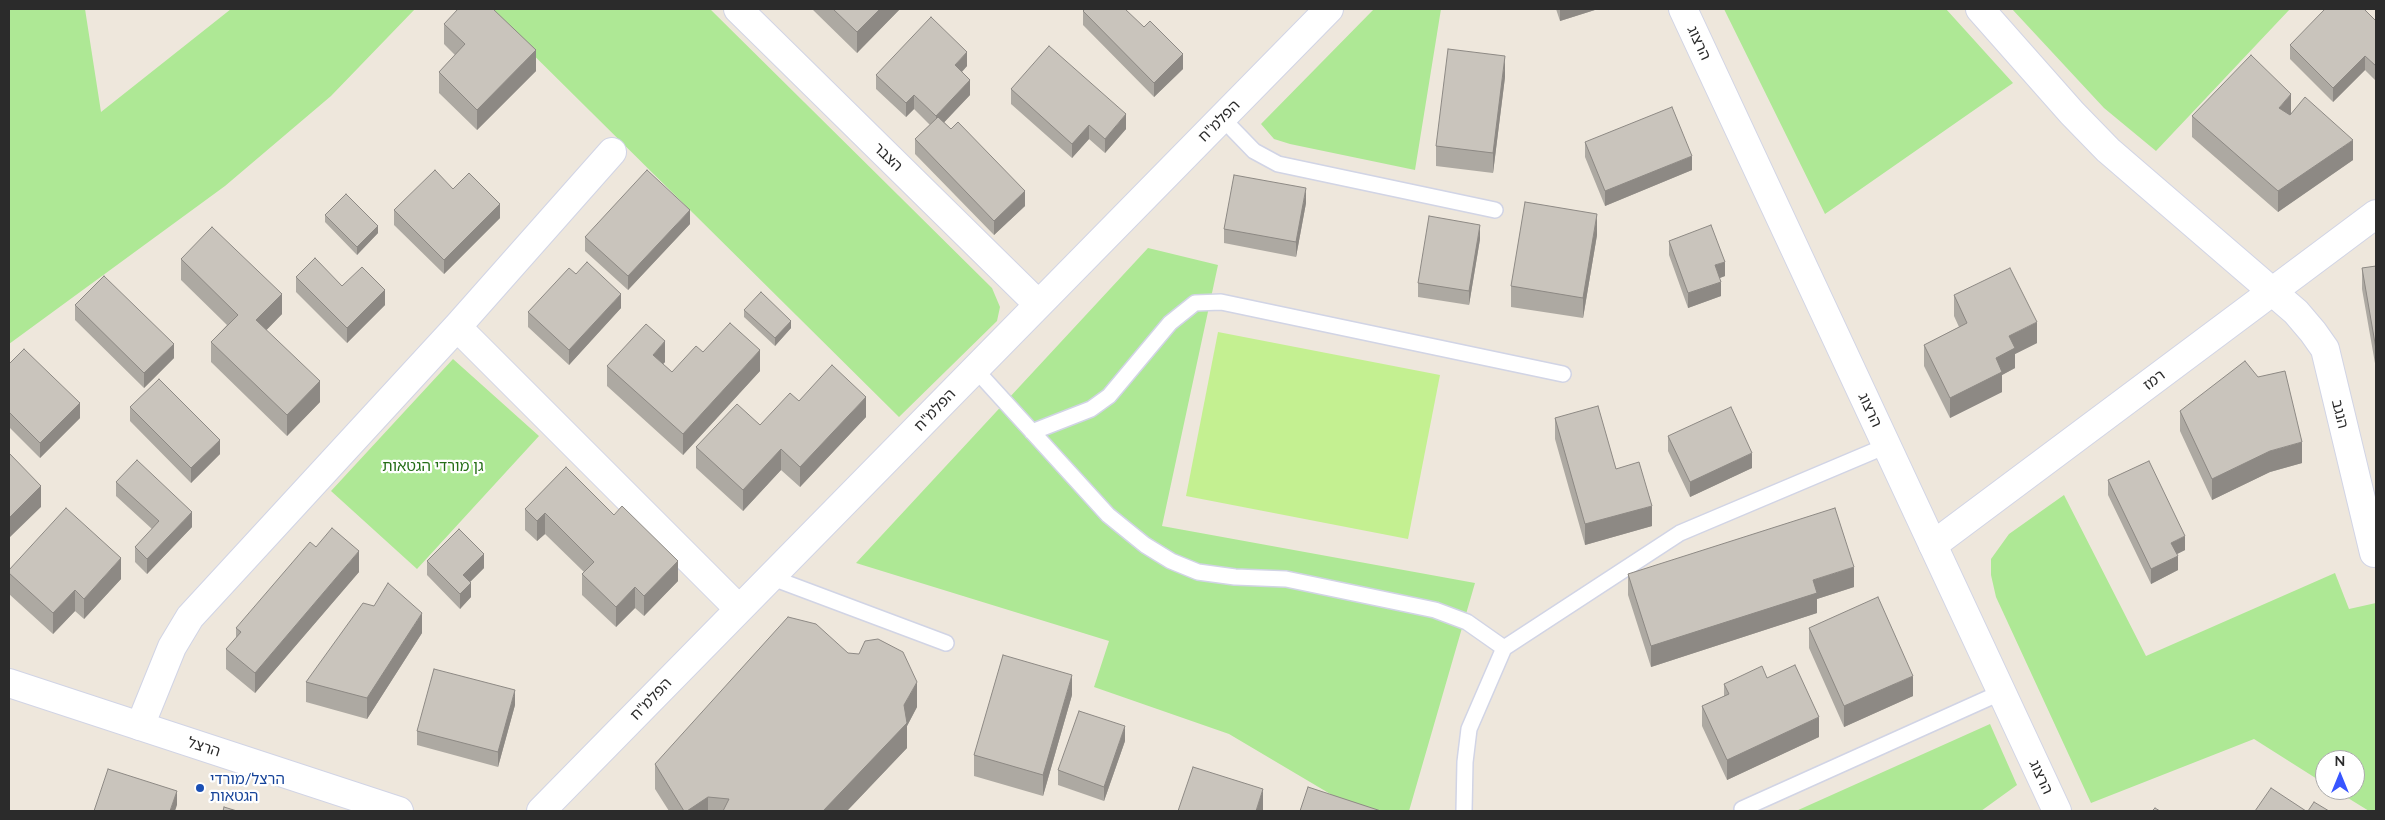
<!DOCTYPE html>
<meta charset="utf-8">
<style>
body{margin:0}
#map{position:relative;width:2385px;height:820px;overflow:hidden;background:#eee7dc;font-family:Lato,sans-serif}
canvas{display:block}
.frame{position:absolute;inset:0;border:10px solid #2b2b2b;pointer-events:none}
.north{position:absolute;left:2315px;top:750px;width:50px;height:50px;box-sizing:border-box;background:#fff;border:1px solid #aaa;border-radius:50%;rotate:0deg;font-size:14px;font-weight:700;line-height:20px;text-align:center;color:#2b2b2b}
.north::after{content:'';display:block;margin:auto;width:18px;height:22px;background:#3856ff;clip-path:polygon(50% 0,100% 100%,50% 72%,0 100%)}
</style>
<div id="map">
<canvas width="2385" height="820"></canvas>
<div class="frame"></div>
<div class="north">N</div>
</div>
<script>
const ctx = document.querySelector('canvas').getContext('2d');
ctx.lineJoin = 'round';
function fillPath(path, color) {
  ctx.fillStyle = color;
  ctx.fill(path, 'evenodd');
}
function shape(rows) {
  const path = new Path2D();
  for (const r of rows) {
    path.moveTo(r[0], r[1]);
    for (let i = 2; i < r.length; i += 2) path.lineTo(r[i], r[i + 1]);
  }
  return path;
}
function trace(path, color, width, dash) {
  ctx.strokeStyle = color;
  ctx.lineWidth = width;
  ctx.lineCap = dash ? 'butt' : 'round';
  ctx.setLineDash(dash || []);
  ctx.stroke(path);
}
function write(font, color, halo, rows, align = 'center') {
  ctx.font = font + ' Lato,"Noto Sans Hebrew",sans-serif';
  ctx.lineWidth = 4.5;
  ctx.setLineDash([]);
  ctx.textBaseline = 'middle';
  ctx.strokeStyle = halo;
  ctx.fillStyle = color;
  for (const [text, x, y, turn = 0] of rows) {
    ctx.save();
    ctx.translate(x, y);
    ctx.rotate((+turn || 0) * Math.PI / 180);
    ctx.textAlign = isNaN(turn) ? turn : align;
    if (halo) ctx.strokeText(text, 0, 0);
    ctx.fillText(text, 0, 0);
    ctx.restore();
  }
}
fillPath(shape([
 [9,9,85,9,101,112,231,9,415,9,331,96,225,186,9,344],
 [487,9,710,9,992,288,1000,307,997,321,899,417],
 [1374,9,1441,9,1415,170,1290,144,1274,139,1261,124],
 [1724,9,1946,9,2013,83,1825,214],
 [2012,9,2290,9,2156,151,2104,108],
 [1148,248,1218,265,1162,526,1475,583,1409,811,1359,811,1229,734,1094,687,1109,641,856,563],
 [453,359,539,436,417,569,331,491],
 [2064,495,2146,656,2335,573,2349,609,2376,603,2376,811,2369,811,2335,790,2355,790,2355,760,2325,760,2325,784,2254,739,2091,803,1996,597,1991,575,1991,559,2009,534],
 [1990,724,2017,785,1981,811,1796,811]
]), '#aee895');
fillPath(shape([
 [1218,332,1440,375,1408,539,1186,496]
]), '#c4f091');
const lane = shape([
 [1222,118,1254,151,1278,164,1495,210],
 [975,369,1108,515,1145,545,1171,561,1198,572,1235,577,1286,579,1435,610,1467,622,1504,648,1469,729,1465,762,1464,811],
 [1032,432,1091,409,1109,396,1170,323,1195,303,1221,302,1563,374],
 [770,577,946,643],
 [1504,648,1680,533,1886,446],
 [1742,809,2002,692]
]);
const street = shape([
 [738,9,1038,304],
 [1980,9,2072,113,2108,150,2296,312,2313,332,2325,349,2374,553,2376,552],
 [457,327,612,152],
 [1933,545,2376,214],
 [140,726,172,647,190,617,457,327,739,609],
 [541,811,1329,9]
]);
const secondary = shape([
 [1683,9,2057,811],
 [9,683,399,811]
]);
trace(lane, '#d1d4e5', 18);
trace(street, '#d1d4e5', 30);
trace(secondary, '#d1d4e5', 30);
trace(lane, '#fff', 15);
trace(street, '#fff', 28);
trace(secondary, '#fff', 28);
fillPath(shape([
 [812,9,900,9,857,53],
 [1556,9,1598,9,1560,21],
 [1083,11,1144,27,1183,69,1154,97,1083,25],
 [2376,21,2376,81,2365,70,2333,102,2290,59,2290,45],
 [444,24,536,71,477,130,439,93,439,72,455,55,444,44],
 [967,66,962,72,970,95,944,122,1025,206,994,235,915,154,915,139,930,125,914,109,906,117,876,89,876,75],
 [1505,77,1493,173,1436,166,1436,146],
 [1011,89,1126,129,1105,153,1089,139,1072,158,1011,104],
 [2291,114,2353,160,2278,212,2192,137,2192,116],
 [1585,142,1692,170,1605,206,1585,157],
 [453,189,500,218,444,274,394,225,394,210],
 [1306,203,1296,257,1224,243,1224,229],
 [325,215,378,233,357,255,325,222],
 [690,224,628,290,585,251,585,237],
 [1597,235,1583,318,1511,307,1511,286],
 [1480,239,1469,305,1418,297,1418,283],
 [1669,241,1725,276,1719,278,1721,296,1688,308,1669,255],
 [181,259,282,314,266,330,320,402,287,436,211,362,211,342,227,325,181,280],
 [2376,266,2376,369,2362,289,2362,268],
 [576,274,621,308,569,365,528,327,528,312],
 [296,277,342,286,385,305,347,343,296,292],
 [1954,295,2037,343,2015,354,2015,368,2002,375,2002,392,1950,418,1924,366,1924,345,1959,327,1954,316],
 [75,305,174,358,144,388,75,320],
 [744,310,791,328,775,346,744,317],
 [665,362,663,364,672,372,760,371,683,455,607,386,607,366],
 [9,364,80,418,40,458,9,427],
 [799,401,866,417,800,487,781,470,743,511,696,468,696,447,760,425],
 [130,407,220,454,191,483,130,421],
 [2180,411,2302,463,2270,472,2212,500,2180,431],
 [1555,418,1616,469,1652,526,1585,545,1555,439],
 [1668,436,1752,468,1690,497,1668,451],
 [566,467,678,581,644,616,635,608,616,627,582,595,582,574,584,572,545,534,537,541,525,530,525,509],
 [2108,480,2185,550,2177,554,2178,570,2151,584,2108,495],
 [116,482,192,527,147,574,135,562,135,547,152,529,116,496],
 [316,547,359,572,255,693,226,669,226,649,236,638,236,628],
 [427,561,484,568,470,582,471,597,460,609,427,575],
 [9,570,121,579,84,619,75,611,53,634,9,594],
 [1628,574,1854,587,1817,599,1817,613,1651,667,1628,595],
 [374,606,422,633,367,719,306,702,306,682],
 [1809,628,1913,696,1844,727,1809,648],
 [848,653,917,707,907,726,907,748,847,811,669,811,655,789,655,764],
 [1767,678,1819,737,1727,780,1702,726,1702,706,1724,696,1724,684],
 [1072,695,1043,796,974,776,974,755],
 [515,705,498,767,417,745,417,731],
 [1125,741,1104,801,1058,785,1058,770]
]), '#ada9a2');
fillPath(shape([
 [880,9,900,9,857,53,857,32],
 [1560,9,1598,9,1560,21],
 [536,50,536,71,477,130,477,110],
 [967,52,967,66,955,79,955,65],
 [1183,54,1183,69,1154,97,1154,83],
 [1505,56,1505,77,1493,173,1493,153],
 [2365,56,2365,70,2333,102,2333,88],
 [970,80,970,95,936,131,936,116],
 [2291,94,2291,114,2279,128,2279,108],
 [914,95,914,109,906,117,906,103],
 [1126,114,1126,129,1105,153,1105,139],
 [1089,125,1089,139,1072,158,1072,144],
 [2353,140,2353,160,2278,212,2278,191],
 [1692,156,1692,170,1605,206,1605,191],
 [1306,188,1306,203,1296,257,1296,242],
 [1025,191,1025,206,994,235,994,221],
 [500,204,500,218,444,274,444,260],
 [690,210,690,224,628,290,628,276],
 [1597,214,1597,235,1583,318,1583,298],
 [1480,225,1480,239,1469,305,1469,291],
 [378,226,378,233,357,255,357,247],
 [1725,262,1725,276,1715,280,1715,265],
 [1721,282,1721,296,1688,308,1688,293],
 [385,290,385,305,347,343,347,328],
 [282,294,282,314,256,341,256,320],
 [621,294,621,308,569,365,569,350],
 [791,321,791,328,775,346,775,338],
 [2037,322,2037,343,2015,354,2015,368,2002,375,2002,392,1950,418,1950,398,1996,358,2009,336],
 [665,341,665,362,653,375,653,355],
 [174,344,174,358,144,388,144,373],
 [760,350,760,371,683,455,683,434],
 [320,381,320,402,287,436,287,415],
 [866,397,866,417,800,487,800,467],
 [80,403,80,418,40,458,40,443],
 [220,440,220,454,191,483,191,468],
 [2302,442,2302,463,2270,472,2212,500,2212,479,2270,451],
 [781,449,781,470,743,511,743,490],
 [1752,453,1752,468,1690,497,1690,482],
 [41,486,41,507,9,538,9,518],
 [1652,506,1652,526,1585,545,1585,524],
 [192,512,192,527,147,574,147,559],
 [545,513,545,534,537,541,537,521],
 [2185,536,2185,550,2171,557,2171,543],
 [359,551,359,572,255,693,255,673],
 [484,554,484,568,463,589,463,575],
 [2178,556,2178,570,2151,584,2151,569],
 [121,558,121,579,84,619,84,599],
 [678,561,678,581,644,616,644,596],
 [1854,567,1854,587,1817,599,1817,613,1651,667,1651,646,1813,580],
 [471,583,471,597,460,609,460,594],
 [635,587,635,608,616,627,616,607],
 [75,590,75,611,53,634,53,613],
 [422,613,422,633,367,719,367,698],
 [1072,675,1072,695,1043,796,1043,775],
 [1913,676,1913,696,1844,727,1844,706],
 [917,682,917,707,907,726,907,748,847,811,823,811,904,705],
 [515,690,515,705,498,767,498,752],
 [1819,717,1819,737,1727,780,1727,760],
 [1125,726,1125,741,1104,801,1104,787],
 [1263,789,1263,811,1256,811],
 [177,791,177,805,175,811,170,811],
 [708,797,708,811,687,811]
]), '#8d8984');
const building = shape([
 [458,9,493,9,536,50,477,110,439,72,465,44,444,24,458,9],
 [833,9,880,9,857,32,833,9],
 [1085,9,1125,9,1144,27,1150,21,1183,54,1154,83,1083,11,1085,9],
 [2325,9,2364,9,2376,21,2376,66,2365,56,2333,88,2290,45,2325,9],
 [931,17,967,52,955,65,970,80,936,116,914,95,906,103,876,75,931,17],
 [1049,46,1126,114,1105,139,1089,125,1072,144,1011,89,1049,46],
 [1448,49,1505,56,1493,153,1436,146,1448,49],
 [2251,55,2291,94,2279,108,2290,115,2305,97,2353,140,2278,191,2192,116,2251,55],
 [1672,107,1692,156,1605,191,1585,142,1672,107],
 [938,117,951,129,958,122,1025,191,994,221,915,139,938,117],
 [435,170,453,189,469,173,500,204,444,260,394,210,435,170],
 [647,170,690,210,628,276,585,237,647,170],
 [1234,175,1306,188,1296,242,1224,229,1234,175],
 [346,194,378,226,357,247,325,215,346,194],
 [1525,202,1597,214,1583,298,1511,286,1525,202],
 [1429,216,1480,225,1469,291,1418,283,1429,216],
 [1711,225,1725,262,1715,265,1721,282,1688,293,1669,241,1711,225],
 [212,227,282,294,256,320,320,381,287,415,211,342,238,315,181,259,212,227],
 [315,258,342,286,362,267,385,290,347,328,296,277,315,258],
 [587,262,621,294,569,350,528,312,569,268,576,274,587,262],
 [2376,266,2376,349,2362,268,2376,266],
 [2010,268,2037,322,2009,336,2015,348,1996,358,2002,372,1950,398,1924,345,1967,323,1954,295,2010,268],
 [104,276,174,344,144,373,75,305,104,276],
 [761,292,791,321,775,338,744,310,761,292],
 [730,323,760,350,683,434,607,366,646,324,665,341,653,355,672,372,696,346,703,352,730,323],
 [24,349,80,403,40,443,9,412,9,364,24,349],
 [2245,361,2258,377,2285,371,2302,442,2270,451,2212,479,2180,411,2245,361],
 [832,365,866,397,800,467,781,449,743,490,696,447,737,404,760,425,790,393,799,401,832,365],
 [159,379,220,440,191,468,130,407,159,379],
 [1598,406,1616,469,1639,462,1652,506,1585,524,1555,418,1598,406],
 [1731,407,1752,453,1690,482,1668,436,1731,407],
 [9,453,41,486,9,518,9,453],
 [137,460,192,512,147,559,135,547,159,521,116,482,137,460],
 [2149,461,2185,536,2171,543,2178,556,2151,569,2108,480,2149,461],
 [566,467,614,515,622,506,678,561,644,596,635,587,616,607,582,574,594,562,545,513,537,521,525,509,566,467],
 [66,508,121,558,84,599,75,590,53,613,9,573,9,570,66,508],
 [1835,508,1854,567,1813,580,1817,593,1651,646,1628,574,1835,508],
 [332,528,359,551,255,673,226,649,241,632,236,628,310,542,316,547,332,528],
 [459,529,484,554,463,575,471,583,460,594,427,561,459,529],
 [388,583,422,613,367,698,306,682,363,603,374,606,388,583],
 [1878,597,1913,676,1844,706,1809,628,1878,597],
 [788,617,816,624,848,653,859,654,865,641,878,639,903,652,917,682,904,705,907,723,823,811,723,811,729,799,708,797,687,811,684,811,655,764,788,617],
 [1003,655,1072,675,1043,775,974,755,1003,655],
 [1795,665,1819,717,1727,760,1702,706,1729,694,1724,684,1762,666,1767,678,1795,665],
 [434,669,515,690,498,752,417,731,434,669],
 [1079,711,1125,726,1104,787,1058,770,1079,711],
 [1193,767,1263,789,1256,811,1178,811,1193,767],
 [108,769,177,791,170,811,94,811,108,769],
 [1308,787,1381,811,1300,811,1308,787],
 [2271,788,2306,811,2255,811,2271,788],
 [2314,802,2329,811,2308,811,2314,802],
 [224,807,237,811,223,811,224,807],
 [2155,808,2160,811,2152,811,2155,808]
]);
fillPath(building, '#c9c4bc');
trace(building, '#8d8984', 1);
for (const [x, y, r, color] of [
 [200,788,5,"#1a4fb4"]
]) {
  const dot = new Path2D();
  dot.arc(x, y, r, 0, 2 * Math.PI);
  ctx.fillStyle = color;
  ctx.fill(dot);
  trace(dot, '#fff', 2);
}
write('15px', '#2b2b2b', '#fff', [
 ["הרצוג",1699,43,65],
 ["הפלמ\"ח",1219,121,-45],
 ["הצבר",888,157,44],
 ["רמז",2154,380,-37],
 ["הפלמ\"ח",935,410,-46],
 ["הרצוג",1870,410,65],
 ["הנגב",2340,414,76],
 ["הפלמ\"ח",651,699,-46],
 ["הרצל",204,747,18],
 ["הרצוג",2041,777,65]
]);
write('15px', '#246e16', '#fff', [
 ["גן מורדי הגטאות",433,466]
]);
write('15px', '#164399', '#fff', [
 ["הרצל/מורדי",210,779],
 ["הגטאות",210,796]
], 'left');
</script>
